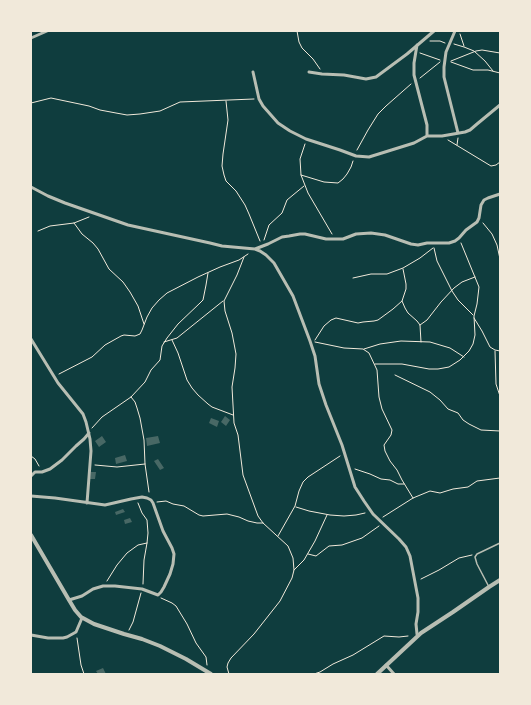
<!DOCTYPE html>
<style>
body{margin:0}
#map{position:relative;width:531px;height:705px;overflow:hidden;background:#0f3d3e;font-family:"Varela Round",sans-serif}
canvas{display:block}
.frame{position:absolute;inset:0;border:32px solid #f1e9da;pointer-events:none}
</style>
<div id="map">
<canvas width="531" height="705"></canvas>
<div class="frame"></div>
</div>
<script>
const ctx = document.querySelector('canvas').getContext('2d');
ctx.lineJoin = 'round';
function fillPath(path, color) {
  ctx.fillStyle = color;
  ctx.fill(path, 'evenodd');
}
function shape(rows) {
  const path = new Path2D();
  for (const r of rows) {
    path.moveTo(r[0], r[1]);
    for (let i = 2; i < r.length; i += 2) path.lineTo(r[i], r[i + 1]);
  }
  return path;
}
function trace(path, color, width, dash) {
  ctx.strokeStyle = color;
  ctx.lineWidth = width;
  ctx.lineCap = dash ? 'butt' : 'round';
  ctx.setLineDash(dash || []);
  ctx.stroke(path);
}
fillPath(shape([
 [225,416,230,420,226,426,221,422],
 [211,418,219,421,217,427,209,423],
 [102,436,106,442,99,447,95,441],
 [158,436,160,443,147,446,146,438],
 [125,455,127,461,116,464,115,458],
 [158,459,164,468,160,470,154,461],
 [91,472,96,472,95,479,90,479],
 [123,509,125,512,116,515,115,512],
 [130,518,132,522,125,524,124,520],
 [103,668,106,674,98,674,96,671]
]), '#486865');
trace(shape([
 [297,31,299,42,302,48,313,59,320,69],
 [460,34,464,46],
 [430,41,440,41,445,43],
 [454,44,464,47,474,51,485,61,493,71],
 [420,53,440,60],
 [451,61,476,51,482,50,500,53],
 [451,62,473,70,488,70,500,73],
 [420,78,440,62],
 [226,101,228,120,223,154,222,166,224,175,226,181,236,191,245,205,249,214,260,241],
 [31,103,51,98,89,106,100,110,116,113,127,115,140,114,160,111,180,102,254,99],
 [448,140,491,166,496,165,500,162],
 [305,144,300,159,301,175,308,193,332,234],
 [457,145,458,138],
 [357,150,368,130,378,114,386,106,411,84],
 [301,175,324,182,338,183,343,179,347,174,351,167,353,161],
 [74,223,82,234,93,243,98,249,109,269,123,282,130,292,138,306,144,324],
 [483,223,492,234,497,245,500,259],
 [38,231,50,226,74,223,89,217],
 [264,240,269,225,282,213,287,200,293,195,304,186],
 [434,248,437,261,452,291,458,300,473,315],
 [403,269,406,284,406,289,402,301,405,308,408,313,417,321,420,325,421,342],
 [353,278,371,274,387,274,403,268,420,258,433,248],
 [474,318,482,331,490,347,495,350,500,351],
 [420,325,427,320,441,302,454,288,462,282,475,277],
 [172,340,178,353,187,380,192,388,198,395,208,404,212,407,233,415],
 [315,340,324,326,331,320,336,318,358,323,363,322,374,321,378,320,393,309,402,301],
 [164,342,177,338,223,301],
 [315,342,344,348,363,349,369,353,377,370,379,397,382,409,392,430,391,435,384,445,385,451,390,461,397,470,402,480,413,498],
 [364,349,380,344,401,341,430,342,450,348,464,357],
 [495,351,496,384,500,396],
 [375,364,402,364,429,369,438,369,449,367,460,360,469,351,473,344,475,335,474,316,477,304,479,287,461,243],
 [59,374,92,357,105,345,121,336,124,335,135,336,140,334,142,330,147,317,152,308,159,300,167,293,198,277,220,267,239,260,248,254],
 [395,375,430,392,440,400,448,409,458,413,463,420,469,424,481,430,500,431],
 [131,397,135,402,137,408,140,418,144,440,145,464,149,492],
 [92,428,102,417,131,397,145,382,151,370,160,360,162,346,167,338,178,324,200,303,203,300,206,285,208,273],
 [31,456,35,459,39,466],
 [95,465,117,467,145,464],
 [355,469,370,474,381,479,390,480,398,484,404,484],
 [157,502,166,501,173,504,184,506,199,515,203,516,227,514,239,517,248,521,257,523,263,523],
 [138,503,142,513,147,520,148,533,147,543,144,560,143,584],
 [296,507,309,511,330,515,344,516,356,515,365,513],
 [383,517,413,498,430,491,440,493,453,489,468,487,477,481,500,478],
 [278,536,295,506,299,491,303,482,308,477,340,456],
 [308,554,316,556,329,546,342,545,362,538,379,526],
 [294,570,304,560,315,541,327,515],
 [421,579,439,570,459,558,472,555],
 [107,581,117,565,127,553,138,545,147,543],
 [161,598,172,603,176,606,187,624,196,643,206,657,207,665],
 [129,630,133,622,141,593],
 [77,638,81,665,84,674],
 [229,674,227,667,228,663,231,658,254,634,280,601,292,578,294,570,293,558,288,546,263,523,258,516,243,475,238,435,234,423,232,387,235,368,236,354,232,333,225,311,224,301,237,275,244,257],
 [314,674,320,672,333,664,353,655,384,636,399,637,408,636]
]), '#f1e9da', 1);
trace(shape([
 [489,587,477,564,475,557,477,554,500,543]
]), '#b8beb3', 1.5);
trace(shape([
 [455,31,446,52,444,67,444,77,458,133],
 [31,38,47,31],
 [253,72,259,99,263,106,278,123,290,131,306,139,340,150,356,156,369,157,414,143,427,136,427,125,414,75,414,63,417,45],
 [309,72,322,74,344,75,366,79,376,77,407,54,434,31],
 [427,136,442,136,465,132,470,130,477,124,500,105],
 [31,187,48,196,65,203,128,225,210,243,222,246,255,249,260,251,266,255,274,263,293,296,310,341,315,356,319,384,326,405,342,445,355,487,364,501,373,514,399,539,406,547,410,556,418,598,418,612,416,624,417,634,418,636],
 [255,249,268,244,282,237,289,236,300,234,305,234,326,239,343,239,356,234,371,233,385,235,411,244,418,245,427,243,449,243,455,241,459,238,466,230,477,222,479,218,481,205,484,200,488,198,500,194],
 [31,339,58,383,83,414,86,422,90,439,91,451,87,503],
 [31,476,35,472,42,472,50,469,62,460,76,446,84,439,89,433],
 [31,496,55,498,105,505,131,499,142,497,147,498,151,500,153,503,163,531,172,548,174,554,173,564,170,574,164,587,161,592,158,595,142,589,115,586,103,586,93,589,82,596,69,600],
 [31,635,48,638,63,638,67,637,76,632,82,618],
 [386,665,394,674]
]), '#b8beb3', 3);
trace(shape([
 [31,535,69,600,75,610,81,617,94,624,124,634,142,639,160,646,186,659,211,674],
 [377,674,421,633,453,612,489,587,500,580]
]), '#b8beb3', 4);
</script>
